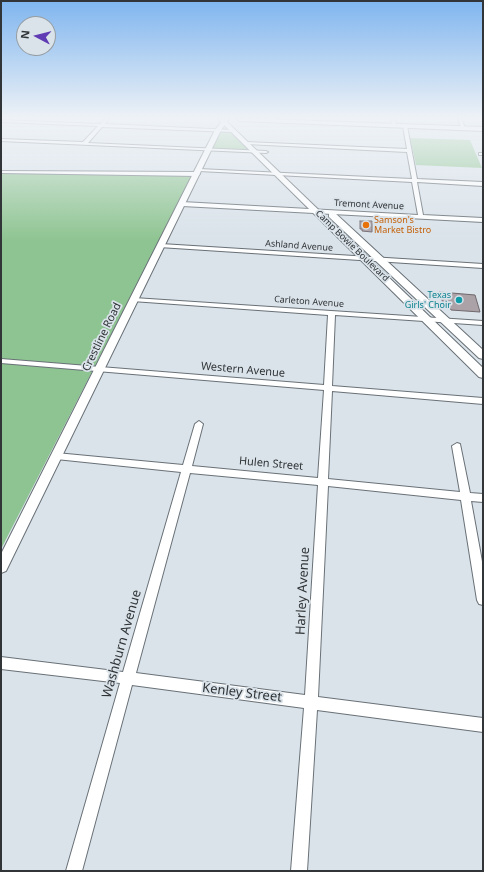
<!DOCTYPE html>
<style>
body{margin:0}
#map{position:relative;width:484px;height:872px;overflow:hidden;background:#dae3ea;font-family:"Noto Sans",sans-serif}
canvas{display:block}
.frame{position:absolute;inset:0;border:2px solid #313537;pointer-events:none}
.north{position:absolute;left:16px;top:16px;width:40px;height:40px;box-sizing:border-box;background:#dae3ea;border:1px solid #969da2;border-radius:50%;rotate:277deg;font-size:11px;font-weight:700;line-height:16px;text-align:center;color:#313537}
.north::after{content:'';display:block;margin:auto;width:14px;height:18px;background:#603cb4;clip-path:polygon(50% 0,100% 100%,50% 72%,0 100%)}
</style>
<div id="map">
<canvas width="484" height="872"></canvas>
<div class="frame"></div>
<div class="north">N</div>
</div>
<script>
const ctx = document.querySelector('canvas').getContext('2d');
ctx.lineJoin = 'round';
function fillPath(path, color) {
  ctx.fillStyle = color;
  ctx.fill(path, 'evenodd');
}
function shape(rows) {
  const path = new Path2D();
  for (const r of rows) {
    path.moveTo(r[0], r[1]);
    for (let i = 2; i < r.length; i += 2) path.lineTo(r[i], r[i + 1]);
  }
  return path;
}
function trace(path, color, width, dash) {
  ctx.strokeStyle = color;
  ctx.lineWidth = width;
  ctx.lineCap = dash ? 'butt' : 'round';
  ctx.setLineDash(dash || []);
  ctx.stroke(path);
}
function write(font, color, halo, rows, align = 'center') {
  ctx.font = font + ' "Noto Sans",sans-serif';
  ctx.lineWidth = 3.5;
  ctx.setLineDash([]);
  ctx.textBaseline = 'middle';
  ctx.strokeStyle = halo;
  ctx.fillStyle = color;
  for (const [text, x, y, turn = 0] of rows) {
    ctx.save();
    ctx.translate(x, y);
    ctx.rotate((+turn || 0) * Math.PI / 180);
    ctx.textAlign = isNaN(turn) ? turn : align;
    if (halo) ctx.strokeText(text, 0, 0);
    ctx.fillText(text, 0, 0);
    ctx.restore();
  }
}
fillPath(shape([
 [224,125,251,151,211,149],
 [410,138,470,140,482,168,416,165],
 [1,173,193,175,1,549]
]), '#8ec491');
const building = shape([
 [360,221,372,221,372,232,362,231,362,229,360,229,360,221],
 [440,292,475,295,480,312,451,310,449,305,443,304,440,292]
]);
fillPath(building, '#aba2a8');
trace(building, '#6f676c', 1);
const minor = shape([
 [105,119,109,119,105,124,233,130,235,131,233,132,102,127,88,143,266,151,268,152,266,153,1,141,1,139,83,142,98,126,1,122,1,120,100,124,105,119],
 [391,119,395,119,396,126,392,125,391,119],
 [458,119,462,119,465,129,461,128,458,119],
 [405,125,407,126,417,179,483,182,483,186,417,182,423,215,483,218,483,222,182,206,179,204,182,202,418,215,412,182,199,171,197,170,199,169,412,179,407,152,246,144,244,143,246,142,407,149,403,126,405,125],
 [479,153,483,153,483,155,479,155,479,153],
 [1,171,197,172,200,174,197,176,1,173,1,171],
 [161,244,483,264,483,268,159,247,159,245,161,244],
 [134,298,483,321,483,325,335,315,332,386,483,398,483,404,332,391,328,479,460,492,452,446,457,443,460,444,470,493,483,494,483,502,471,501,483,567,483,605,479,604,477,600,461,500,328,486,318,697,483,718,483,732,317,710,307,871,291,871,304,708,132,685,82,871,66,871,120,683,1,669,1,657,123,672,181,472,56,459,53,458,51,456,53,454,56,453,183,465,195,424,199,421,203,424,192,466,318,478,324,390,1,363,1,359,324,385,328,315,132,301,131,300,134,298],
 [190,473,318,485,305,695,136,673,190,473]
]);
const tertiary = shape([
 [224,119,229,119,221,130,6,571,1,573,1,554,215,130,224,119],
 [236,119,266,119,483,127,483,131,239,121,236,119]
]);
const secondary = shape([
 [218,119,224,119,483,368,483,378,479,377,218,119],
 [329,213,335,213,483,350,483,359,479,358,329,217,329,213]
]);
trace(minor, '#697177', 2);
trace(tertiary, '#697177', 2);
trace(secondary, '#697177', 2);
fillPath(minor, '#fff');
fillPath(tertiary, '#fff');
fillPath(secondary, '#fff');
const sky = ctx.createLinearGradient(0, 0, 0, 241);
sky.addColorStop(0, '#7fb5ef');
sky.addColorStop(0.49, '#eef2f6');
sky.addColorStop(1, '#eef2f600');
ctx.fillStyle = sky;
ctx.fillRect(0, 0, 484, 241);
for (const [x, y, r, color] of [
 [366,225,4,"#e8710a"],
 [459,300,4,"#0f9aa8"]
]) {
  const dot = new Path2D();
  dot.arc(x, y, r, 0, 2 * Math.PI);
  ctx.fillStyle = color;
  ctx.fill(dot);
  trace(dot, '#dae3ea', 1.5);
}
write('9px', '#313537', '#dae3ea', [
 ["Tremont Avenue",369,205,3],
 ["Ashland Avenue",299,246,4],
 ["Camp Bowie Boulevard",352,246,44],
 ["Carleton Avenue",309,302,4]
]);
write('9px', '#c56008', '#dae3ea', [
 ["Samson's",374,220],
 ["Market Bistro",374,230]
], 'left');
write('9px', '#0d838f', '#dae3ea', [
 ["Texas",451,295],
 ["Girls' Choir",451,305]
], 'right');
write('11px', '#313537', '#dae3ea', [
 ["Crestline Road",102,337,-64],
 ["Western Avenue",243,370,5],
 ["Hulen Street",271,464,5]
]);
write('13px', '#313537', '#dae3ea', [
 ["Harley Avenue",303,591,-87],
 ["Washburn Avenue",122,644,-74],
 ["Kenley Street",242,693,7]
]);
</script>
